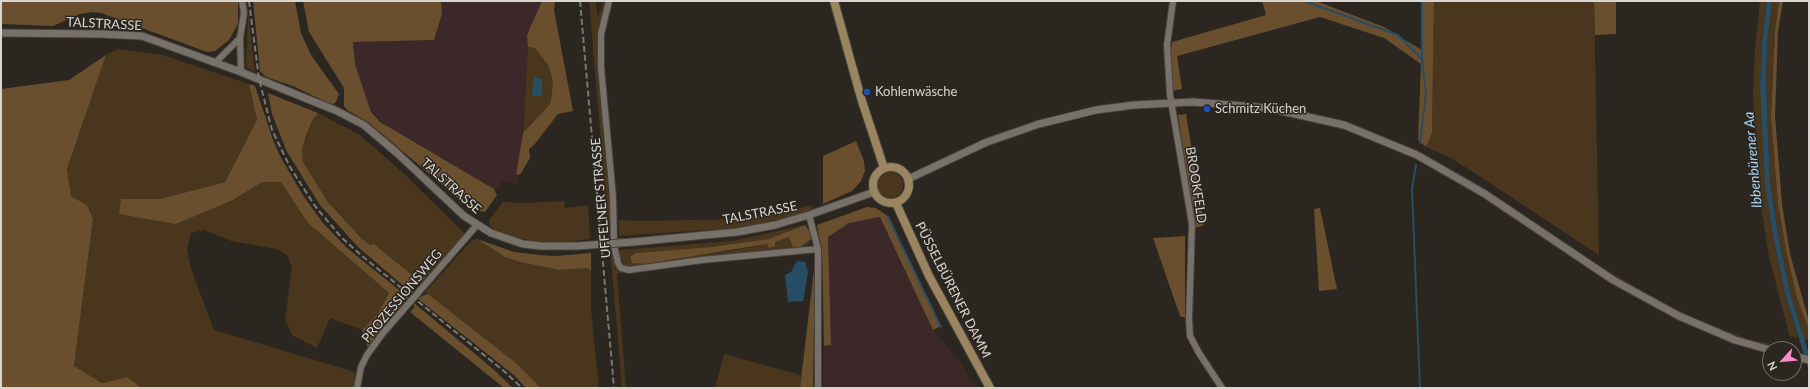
<!DOCTYPE html>
<meta charset="utf-8">
<style>
body{margin:0}
#map{position:relative;width:1810px;height:389px;overflow:hidden;background:#2b2620;font-family:Lato,sans-serif}
canvas{display:block}
.frame{position:absolute;inset:0;border:2px solid #d8d5d1;pointer-events:none}
.north{position:absolute;left:1762px;top:341px;width:40px;height:40px;box-sizing:border-box;background:#2b2620;border:1px solid #706c67;border-radius:50%;rotate:243deg;font-size:11px;font-weight:700;line-height:16px;text-align:center;color:#d8d5d1}
.north::after{content:'';display:block;margin:auto;width:14px;height:18px;background:#fa8fc7;clip-path:polygon(50% 0,100% 100%,50% 72%,0 100%)}
</style>
<div id="map">
<canvas width="1810" height="389"></canvas>
<div class="frame"></div>
<div class="north">N</div>
</div>
<script>
const ctx = document.querySelector('canvas').getContext('2d');
ctx.lineJoin = 'round';
function fillPath(path, color) {
  ctx.fillStyle = color;
  ctx.fill(path, 'evenodd');
}
function shape(rows) {
  const path = new Path2D();
  for (const r of rows) {
    if (r.length === 3) {
      path.moveTo(r[0] + r[2], r[1]);
      path.arc(r[0], r[1], r[2], 0, 2 * Math.PI);
      continue;
    }
    path.moveTo(r[0], r[1]);
    for (let i = 2; i < r.length; i += 2) path.lineTo(r[i], r[i + 1]);
  }
  return path;
}
function trace(path, color, width, dash) {
  ctx.strokeStyle = color;
  ctx.lineWidth = width;
  ctx.lineCap = dash ? 'butt' : 'round';
  ctx.setLineDash(dash || []);
  ctx.stroke(path);
}
function write(font, color, halo, rows, align = 'center') {
  ctx.font = font + ' Lato,sans-serif';
  ctx.lineWidth = 3;
  ctx.setLineDash([]);
  ctx.textBaseline = 'middle';
  ctx.strokeStyle = halo;
  ctx.fillStyle = color;
  for (const [text, x, y, turn = 0] of rows) {
    ctx.save();
    ctx.translate(x, y);
    ctx.rotate((+turn || 0) * Math.PI / 180);
    ctx.textAlign = isNaN(turn) ? turn : align;
    if (halo) ctx.strokeText(text, 0, 0);
    ctx.fillText(text, 0, 0);
    ctx.restore();
  }
}
fillPath(shape([
 [441,1,541,1,542,14,528,61,518,184,501,180,500,189,494,189,388,127,371,112,355,64,353,42,434,40,442,14],
 [880,217,933,330,958,359,976,388,823,388,824,346,831,345,828,237,849,223]
]), '#3c2829');
fillPath(shape([
 [246,1,247,1,255,72,246,67,248,17],
 [589,1,595,1,598,17,604,1,607,1,604,10,602,106,614,258,627,272,617,274,626,388,622,388],
 [1434,1,1594,1,1599,255,1453,159,1426,147,1432,133],
 [1760,1,1767,1,1762,43,1760,83,1773,235,1785,294,1798,338,1790,336,1789,334,1769,257,1760,200,1753,95,1755,49],
 [1772,1,1779,1,1775,31,1771,116,1778,204,1787,255,1797,298,1809,331,1809,340,1804,339,1790,293,1778,234,1770,183,1766,83,1767,44],
 [528,47,535,48,541,54,548,65,553,81,550,104,523,133],
 [118,49,163,55,249,84,257,120,225,182,160,199,122,199,119,214,233,200,262,182,281,182,307,222,389,293,377,315,362,330,330,318,317,348,292,335,285,320,292,267,287,255,276,249,231,241,204,230,191,233,187,250,191,269,214,330,355,372,354,388,142,388,127,377,102,383,74,366,93,219,87,205,71,196,67,169,106,55],
 [318,113,360,135,401,171,465,234,426,278,412,275,374,244,370,245,362,239,327,201,311,178,303,162,302,150,312,121],
 [890,185,13],
 [564,201,565,208,588,205,590,239,572,241,532,241,507,235,493,229,489,224,489,220,503,202,525,203],
 [812,205,813,209,792,217,737,228,619,236,619,220,643,221,735,219,778,213],
 [805,225,768,239,711,247,636,253,631,256,717,253,768,244,769,248,775,242,789,237,793,248,804,246,811,239,810,243,804,248,631,268,624,264,620,256,619,250,732,241],
 [477,239,505,257,520,262,559,270,587,268,591,271,591,309,599,388,541,388,516,363,425,292,472,240],
 [1595,263,1654,298,1702,322,1748,339,1770,344,1785,342,1785,346,1781,349,1742,338,1697,321,1638,290],
 [724,354,801,375,800,388,715,388]
]), '#49361d');
fillPath(shape([
 [1,1,238,1,238,24,229,40,215,51,207,52,101,13,92,12,80,14,53,26,1,24],
 [253,1,295,1,301,33,311,55,339,94,336,102,333,104,328,103,293,86,266,77,260,71],
 [303,1,441,1,442,14,434,40,353,42,355,64,371,112,380,122,494,189,497,195,485,212,472,210,368,122,347,110,344,106,344,88,309,32],
 [542,1,555,1,554,10,573,111,558,114,534,145,529,149,530,158,520,175,516,174,523,133,550,104,552,92,553,81,548,65,535,48,528,47,527,35],
 [1262,1,1316,1,1384,27,1423,51,1423,1,1434,1,1432,133,1426,147,1418,140,1421,64,1384,38,1320,17,1177,56,1182,89,1172,91,1170,58,1172,42,1266,15],
 [1594,1,1616,1,1616,34,1595,35],
 [1779,1,1783,1,1778,32,1775,116,1782,204,1790,254,1809,321,1809,331,1797,298,1787,255,1778,204,1771,116,1775,31],
 [106,55,67,169,71,196,87,205,93,219,74,366,102,383,127,377,142,388,1,388,1,89,69,80],
 [249,84,255,86,273,140,281,158,304,197,323,223,347,248,409,298,404,300,403,305,368,348,362,330,377,315,389,293,307,222,281,182,262,182,233,200,176,224,119,214,121,199,160,199,225,182,257,120],
 [268,93,318,113,312,121,306,136,302,150,303,162,327,201,362,239,370,245,374,244,412,275,426,278,412,288,413,294,358,247,320,205,287,152,272,114],
 [1186,114,1204,225,1195,228,1178,115],
 [856,141,864,161,865,171,861,181,852,191,823,204,823,156],
 [867,207,876,208,889,217,941,326,933,330,880,217,849,223,828,237,831,345,824,346,822,251,817,225],
 [1320,208,1337,289,1319,291,1314,209],
 [805,225,810,232,811,239,801,247,793,248,789,237,775,242,775,246,769,248,767,244,644,264,632,263,631,259,631,256,636,253,711,247,768,239],
 [1185,236,1185,318,1180,316,1153,238],
 [477,239,514,252,540,255,556,256,591,253,591,271,587,268,559,270,520,262,505,257],
 [815,261,813,388,800,388],
 [428,294,516,363,541,388,526,388,515,376,417,298],
 [414,303,493,369,513,388,504,388,410,312,414,308]
]), '#694f2e');
fillPath(shape([
 [1767,1,1772,1,1767,44,1766,83,1770,183,1778,234,1790,293,1809,354,1809,371,1785,294,1773,235,1765,183,1760,83,1762,43],
 [534,77,542,79,542,94,540,96,532,95],
 [799,261,805,262,808,272,803,301,788,302,785,275,791,272,796,262]
]), '#274e65');
trace(shape([
 [1304,1,1398,35,1422,59,1426,93,1420,143],
 [1422,59,1422,1],
 [1416,165,1412,189,1420,388],
 [888,217,941,327]
]), '#274e65', 2);
const minor = shape([
 [609,1,601,34,601,67,613,197,614,246,618,263,621,268,629,270,702,260,818,249],
 [1173,1,1167,45,1170,95,1192,224,1189,319,1190,336,1199,353,1222,388],
 [216,62,240,38],
 [241,72,240,38,244,13,242,1],
 [809,215,818,249,818,388],
 [357,388,361,367,367,355,383,333,477,225]
]);
const tertiary = shape([
 [1,33,101,34,142,36,241,72,337,111,364,125,397,153,464,216,491,233,523,244,541,246,577,246],
 [908,179,987,142,1039,124,1096,110,1134,105,1193,102,1268,108,1344,125,1417,155,1485,194,1613,280,1679,316,1735,340,1770,350],
 [633,242,737,232,775,225,809,215,874,192],
 [1794,356,1809,360]
]);
const secondary = shape([
 [834,1,861,98,884,168],
 [891,185,18],
 [896,203,929,276,990,388]
]);
trace(minor, '#46423d', 8);
trace(tertiary, '#46423d', 9);
trace(secondary, '#46423d', 10);
trace(minor, '#77716a', 6);
trace(tertiary, '#77716a', 7);
trace(secondary, '#9a8560', 8);
trace(shape([
 [249,1,259,79,272,130,290,167,315,206,341,237,362,256,505,372,522,388],
 [580,1,614,388]
]), '#7b7772', 2, [6, 3]);
const tertiaryBridge = shape([
 [577,246,633,242]
]);
trace(tertiaryBridge, '#46423d', 9, []);
trace(tertiaryBridge, '#77716a', 7);
for (const [x, y, r, color] of [
 [867,92,4,"#1a4fb4"],
 [1207,109,4,"#1a4fb4"]
]) {
  const dot = new Path2D();
  dot.arc(x, y, r, 0, 2 * Math.PI);
  ctx.fillStyle = color;
  ctx.fill(dot);
  trace(dot, '#2b2620', 1.5);
}
write('13px', '#d8d5d1', '#2b2620', [
 ["TALSTRASSE",104,24,3],
 ["BROOKFELD",1196,185,81],
 ["TALSTRASSE",451,186,42],
 ["UFFELNER STRASSE",601,198,-95],
 ["TALSTRASSE",760,213,-11],
 ["PÜSSELBÜRENER DAMM",953,290,63],
 ["PROZESSIONSWEG",402,296,-50]
]);
write('13px', '#d8d5d1', '#2b2620', [
 ["Kohlenwäsche",875,92],
 ["Schmitz Küchen",1215,109]
], 'left');
write('italic 14px', '#a3d7f8', '#2b2620', [
 ["Ibbenbürener Aa",1753,160,-95]
]);
</script>
